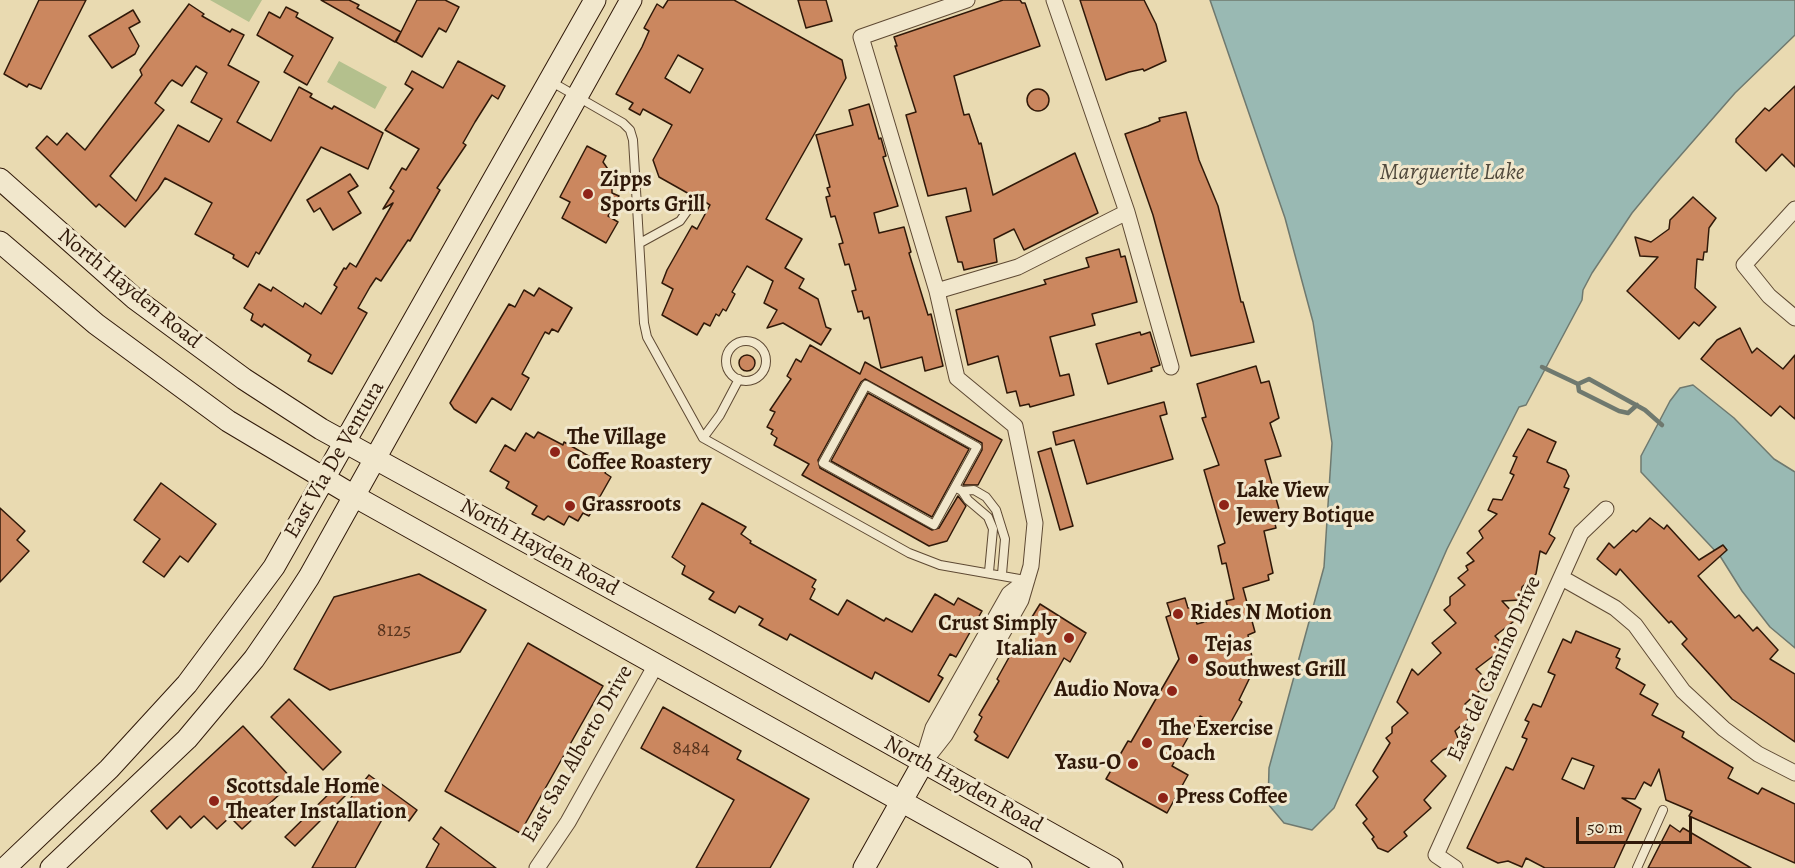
<!DOCTYPE html>
<style>
body{margin:0}
#map{position:relative;width:1795px;height:868px;overflow:hidden;background:#e9dab1;font-family:Alegreya,serif}
canvas{display:block}
.scale{position:absolute;left:1576px;top:817px;width:116px;height:27px;box-sizing:border-box;border:3px solid #301909;border-top:0;padding-left:8px;font-size:18px;line-height:21px;white-space:nowrap;color:#301909;-webkit-text-stroke:4px #f1e7cc;paint-order:stroke}
</style>
<div id="map">
<canvas width="1795" height="868"></canvas>
<div class="scale">50 m</div>
</div>
<script>
const ctx = document.querySelector('canvas').getContext('2d');
ctx.lineJoin = 'round';
function fillPath(path, color) {
  ctx.fillStyle = color;
  ctx.fill(path, 'evenodd');
}
function shape(rows) {
  const path = new Path2D();
  for (const r of rows) {
    if (r.length === 3) {
      path.moveTo(r[0] + r[2], r[1]);
      path.arc(r[0], r[1], r[2], 0, 2 * Math.PI);
      continue;
    }
    path.moveTo(r[0], r[1]);
    for (let i = 2; i < r.length; i += 2) path.lineTo(r[i], r[i + 1]);
  }
  return path;
}
function trace(path, color, width, dash) {
  ctx.strokeStyle = color;
  ctx.lineWidth = width;
  ctx.lineCap = dash ? 'butt' : 'round';
  ctx.setLineDash(dash || []);
  ctx.stroke(path);
}
function write(font, color, halo, rows, align = 'center') {
  ctx.font = font + ' Alegreya,serif';
  ctx.lineWidth = 6;
  ctx.setLineDash([]);
  ctx.textBaseline = 'middle';
  ctx.strokeStyle = halo;
  ctx.fillStyle = color;
  for (const [text, x, y, turn = 0] of rows) {
    ctx.save();
    ctx.translate(x, y);
    ctx.rotate((+turn || 0) * Math.PI / 180);
    ctx.textAlign = isNaN(turn) ? turn : align;
    if (halo) ctx.strokeText(text, 0, 0);
    ctx.fillText(text, 0, 0);
    ctx.restore();
  }
}
fillPath(shape([
 [210,0,262,0,249,22],
 [339,61,387,87,375,109,327,82]
]), '#b4c08d');
const water = shape([
 [1210,0,1795,0,1795,35,1735,93,1660,179,1632,213,1592,273,1583,290,1582,300,1526,405,1519,407,1447,549,1334,808,1312,830,1284,823,1268,804,1269,768,1324,567,1332,443,1313,322,1285,218,1210,0],
 [1693,385,1734,418,1774,459,1795,472,1795,648,1770,627,1742,591,1720,556,1641,472,1641,456,1670,401,1680,388,1693,385]
]);
fillPath(water, '#99b9b3');
trace(water, '#6f796f', 1.5);
trace(shape([
 [1542,367,1578,384,1589,379,1645,410,1662,425],
 [1578,384,1579,391,1619,411,1628,413,1637,405]
]), '#6f796f', 4.5);
const building = shape([
 [39,0,86,0,41,89,29,84,27,87,4,74,39,0],
 [321,0,349,0,359,5,357,8,401,32,395,42,321,0],
 [417,0,445,0,459,7,446,32,439,28,422,57,396,42,417,0],
 [668,0,734,0,842,60,846,78,766,219,802,239,785,268,804,279,799,288,818,299,826,327,831,329,821,345,783,323,767,328,777,310,764,303,773,281,747,266,732,292,735,294,726,311,723,309,719,316,716,314,710,326,704,323,697,335,662,315,673,289,662,283,667,270,692,226,697,229,710,205,702,200,700,192,691,195,659,177,653,160,672,125,643,109,640,115,629,109,633,103,616,94,642,47,649,31,644,28,657,4,663,8,668,0],
 [678,55,703,69,690,93,665,78,678,55],
 [798,0,826,0,832,21,806,28,798,0],
 [1003,0,1020,0,1022,3,1025,3,1040,46,954,76,964,115,969,114,979,144,981,143,993,195,1075,153,1098,213,1024,250,1014,229,994,239,997,262,964,270,962,262,958,262,946,217,971,211,966,188,928,196,906,115,916,112,895,46,897,46,894,37,1003,0],
 [1080,0,1144,0,1156,24,1166,61,1144,71,1143,69,1129,72,1106,80,1080,0],
 [189,4,204,14,202,16,230,32,232,29,244,35,228,65,259,82,237,122,271,141,299,87,312,94,310,97,332,109,334,106,383,133,368,169,321,147,259,254,256,252,248,267,233,258,234,255,195,234,212,203,165,178,158,189,125,227,99,204,96,207,36,148,47,136,57,145,67,133,85,150,142,75,140,70,189,4],
 [196,66,207,73,191,102,222,119,209,142,178,125,136,201,110,176,164,110,155,103,169,83,172,80,182,86,196,66],
 [286,7,298,13,296,17,333,38,307,85,284,72,293,56,257,35,269,12,280,18,286,7],
 [133,10,140,22,129,28,139,46,135,54,112,68,89,36,133,10],
 [458,61,505,86,498,99,492,95,475,122,463,143,466,145,437,188,440,190,410,241,408,240,381,281,376,278,370,287,358,308,367,313,332,374,308,361,311,355,264,324,262,327,251,320,253,314,244,308,259,284,271,291,273,287,303,307,305,303,321,314,337,287,334,285,344,268,346,269,350,263,356,267,393,203,383,209,394,191,390,188,402,168,406,170,419,149,385,130,413,89,405,84,412,71,443,88,458,61],
 [1795,86,1795,167,1782,154,1766,171,1736,142,1736,139,1765,108,1769,111,1795,86],
 [1038,100,11],
 [869,104,879,139,881,138,886,156,883,157,898,206,874,213,879,233,904,227,911,252,909,253,928,315,931,314,943,366,925,371,922,357,881,368,869,317,864,319,862,311,858,312,852,291,856,290,849,264,845,265,839,244,843,243,835,216,831,217,826,197,830,196,827,188,830,187,816,135,853,125,849,110,869,104],
 [1186,112,1199,160,1218,206,1241,302,1243,302,1254,342,1191,356,1153,215,1125,134,1148,126,1160,121,1159,118,1186,112],
 [587,146,606,156,603,162,612,175,612,193,619,196,608,216,618,222,606,243,562,218,570,202,560,197,587,146],
 [350,174,358,186,348,192,361,213,333,230,320,208,314,212,307,200,350,174],
 [1693,197,1716,218,1709,228,1707,252,1704,252,1703,260,1697,259,1695,288,1716,307,1699,326,1694,322,1679,339,1627,291,1658,257,1640,256,1635,237,1651,242,1669,229,1670,220,1693,197],
 [1119,249,1121,257,1125,256,1137,302,1092,314,1095,325,1050,337,1060,376,1069,374,1074,395,1030,407,1029,404,1020,406,1016,391,1007,393,998,356,968,365,956,310,1046,284,1044,280,1089,267,1086,258,1119,249],
 [539,288,572,308,558,332,552,329,549,334,545,332,522,374,529,378,511,410,492,398,476,423,454,409,450,403,509,304,515,307,524,290,534,296,539,288],
 [1740,328,1752,353,1757,348,1783,369,1795,355,1795,419,1780,406,1771,416,1701,359,1717,340,1740,328],
 [1140,332,1141,335,1150,332,1160,365,1151,368,1152,371,1108,384,1096,344,1140,332],
 [810,345,860,374,865,362,1002,440,978,485,963,485,982,450,982,443,865,379,861,382,818,460,820,468,932,530,939,528,958,496,966,506,947,541,929,546,802,475,809,464,774,445,777,438,771,434,773,430,767,427,775,412,770,410,791,379,787,376,796,359,801,362,810,345],
 [747,363,8],
 [1256,366,1261,383,1269,381,1279,418,1270,423,1281,456,1265,460,1279,509,1272,512,1276,528,1264,531,1273,573,1268,575,1269,580,1243,588,1255,632,1248,635,1254,669,1239,700,1242,702,1226,731,1200,716,1172,766,1188,775,1167,813,1106,779,1128,741,1131,742,1179,659,1166,617,1171,615,1167,603,1185,598,1188,608,1192,606,1197,624,1230,615,1226,601,1234,599,1226,563,1222,564,1218,546,1225,543,1204,470,1219,465,1202,418,1206,417,1197,384,1256,366],
 [868,393,969,449,932,517,831,461,868,393],
 [1164,402,1167,414,1160,416,1173,459,1087,484,1074,440,1056,445,1053,432,1164,402],
 [1528,429,1556,442,1547,462,1566,470,1569,476,1564,487,1569,489,1549,534,1555,538,1546,554,1540,551,1536,574,1522,587,1520,600,1502,601,1518,618,1495,636,1505,647,1476,669,1489,682,1465,704,1474,714,1455,731,1460,743,1443,750,1431,761,1446,776,1424,800,1431,808,1404,832,1407,836,1388,852,1378,848,1372,839,1374,837,1363,823,1367,819,1356,805,1378,777,1373,771,1390,743,1386,738,1392,733,1392,727,1408,713,1397,702,1412,669,1418,675,1441,653,1432,643,1456,623,1444,610,1450,605,1450,597,1465,585,1458,578,1468,570,1466,566,1474,561,1467,553,1483,538,1479,531,1497,514,1488,510,1493,499,1502,500,1514,475,1510,473,1517,457,1513,456,1528,429],
 [538,432,563,445,564,442,608,467,605,473,611,477,589,516,583,513,578,521,569,516,564,525,548,516,544,520,532,514,537,506,506,488,509,482,490,471,505,445,515,451,526,433,534,438,538,432],
 [1051,448,1073,526,1060,530,1038,452,1051,448],
 [161,483,216,524,188,562,180,556,164,577,143,562,160,539,134,520,161,483],
 [702,503,746,527,741,534,751,541,750,543,816,580,812,587,815,589,810,599,838,615,847,600,884,621,886,618,912,632,935,594,954,605,958,598,982,611,956,657,950,654,938,675,943,678,929,702,875,672,872,679,790,634,787,640,759,625,763,619,739,606,735,613,709,599,714,592,682,574,685,566,672,557,702,503],
 [0,508,25,531,17,540,29,551,0,582,0,508],
 [1650,518,1664,529,1667,525,1699,560,1723,545,1727,550,1698,576,1735,618,1739,615,1753,631,1757,627,1778,650,1770,659,1795,674,1795,742,1732,699,1682,644,1687,639,1671,621,1669,623,1620,569,1616,575,1597,559,1609,543,1614,548,1633,530,1636,532,1650,518],
 [419,574,486,610,460,652,330,690,294,669,334,597,419,574],
 [1040,604,1086,633,1070,662,1064,658,1008,758,975,740,978,736,974,732,982,717,979,715,999,681,997,679,1012,652,1017,654,1037,619,1032,617,1040,604],
 [1576,631,1620,649,1616,657,1620,659,1616,668,1645,685,1640,694,1658,704,1652,715,1684,732,1682,737,1733,768,1728,778,1758,794,1762,788,1795,804,1795,863,1689,816,1692,811,1666,800,1659,769,1651,786,1644,782,1635,799,1622,798,1641,809,1614,868,1545,868,1526,858,1522,867,1508,861,1498,863,1467,848,1506,767,1513,770,1527,739,1522,737,1529,722,1525,720,1533,704,1541,707,1555,675,1548,672,1563,639,1571,643,1576,631],
 [1572,758,1594,766,1584,789,1562,779,1572,758],
 [528,643,603,686,520,833,445,791,528,643],
 [289,699,341,752,323,770,271,717,289,699],
 [663,707,741,751,737,759,809,799,770,868,696,868,734,800,641,748,663,707],
 [243,726,294,781,242,829,230,817,217,829,204,816,191,828,180,816,167,829,151,811,243,726],
 [369,775,417,810,409,821,389,807,355,868,312,868,352,796,369,775],
 [340,783,349,792,295,846,285,837,340,783],
 [1670,825,1680,832,1683,828,1751,868,1648,868,1670,825],
 [441,827,496,868,426,868,439,844,433,839,441,827]
]);
fillPath(building, '#cb875f');
trace(building, '#301909', 1.5);
const lane = shape([
 [550,81,623,123,630,130,633,140,644,323,647,337,703,438,909,553,940,565,1025,580],
 [640,243,680,221,697,197],
 [746,361,20],
 [703,438,720,415,739,379],
 [955,487,977,447,866,385,823,463,934,525,955,487,962,491],
 [989,572,993,529,988,517,968,500,962,491,974,490,986,497,996,510,1005,539,1002,574],
 [1637,868,1663,810]
]);
const street = shape([
 [1795,209,1744,265,1769,296,1795,318],
 [1127,212,1171,367],
 [937,291,1018,267,1127,212,1054,0],
 [1562,578,1615,608,1635,625,1683,691,1724,729,1758,754,1795,773],
 [925,754,933,728,1009,594,1027,580],
 [923,763,945,735,1021,600,1031,566,1035,523,1015,426,957,378,937,291,861,37,967,0],
 [537,868,568,822,657,663],
 [1455,868,1436,855,1581,533,1606,509]
]);
const secondary = shape([
 [0,179,134,298,244,379,321,429,707,641,1112,868],
 [0,242,96,324,228,421,354,496,1021,868],
 [5,868,109,769,187,684,274,567,595,0],
 [51,868,187,739,254,659,285,614,309,577,631,0],
 [864,868,923,763]
]);
trace(lane, '#5e4933', 10);
trace(street, '#5e4933', 17);
trace(secondary, '#301909', 23);
trace(lane, '#f1e7cc', 8);
trace(street, '#f1e7cc', 15);
trace(secondary, '#f1e7cc', 21);
for (const [x, y, r, color] of [
 [588,194,6,"#8f2418"],
 [555,452,6,"#8f2418"],
 [1224,505,6,"#8f2418"],
 [570,506,6,"#8f2418"],
 [1178,614,6,"#8f2418"],
 [1069,638,6,"#8f2418"],
 [1193,659,6,"#8f2418"],
 [1172,691,6,"#8f2418"],
 [1147,743,6,"#8f2418"],
 [1133,764,6,"#8f2418"],
 [1163,798,6,"#8f2418"],
 [214,801,6,"#8f2418"]
]) {
  const dot = new Path2D();
  dot.arc(x, y, r, 0, 2 * Math.PI);
  ctx.fillStyle = color;
  ctx.fill(dot);
  trace(dot, '#f1e7cc', 2);
}
write('20px', '#57341e', null, [
 ["8125",394,631],
 ["8484",691,749]
]);
write('bold 22px', '#301909', '#f1e7cc', [
 ["Zipps",600,181],
 ["Sports Grill",600,206],
 ["The Village",567,439],
 ["Coffee Roastery",567,464],
 ["Lake View",1236,492],
 ["Jewery Botique",1236,517],
 ["Grassroots",582,506],
 ["Rides N Motion",1190,614],
 ["Crust Simply",1057,625,"right"],
 ["Italian",1057,650,"right"],
 ["Tejas",1205,646],
 ["Southwest Grill",1205,671],
 ["Audio Nova",1160,691,"right"],
 ["The Exercise",1159,730],
 ["Coach",1159,755],
 ["Yasu-O",1121,764,"right"],
 ["Scottsdale Home",226,788],
 ["Theater Installation",226,813],
 ["Press Coffee",1175,798]
], 'left');
write('22px', '#301909', '#f1e7cc', [
 ["North Hayden Road",129,289,39],
 ["East Via De Ventura",335,460,-60],
 ["North Hayden Road",539,548,29],
 ["East del Camino Drive",1495,669,-66],
 ["East San Alberto Drive",578,754,-60],
 ["North Hayden Road",963,785,29]
]);
write('italic 24px', '#50493c', '#f1e7cc', [
 ["Marguerite Lake",1452,173]
]);
</script>
